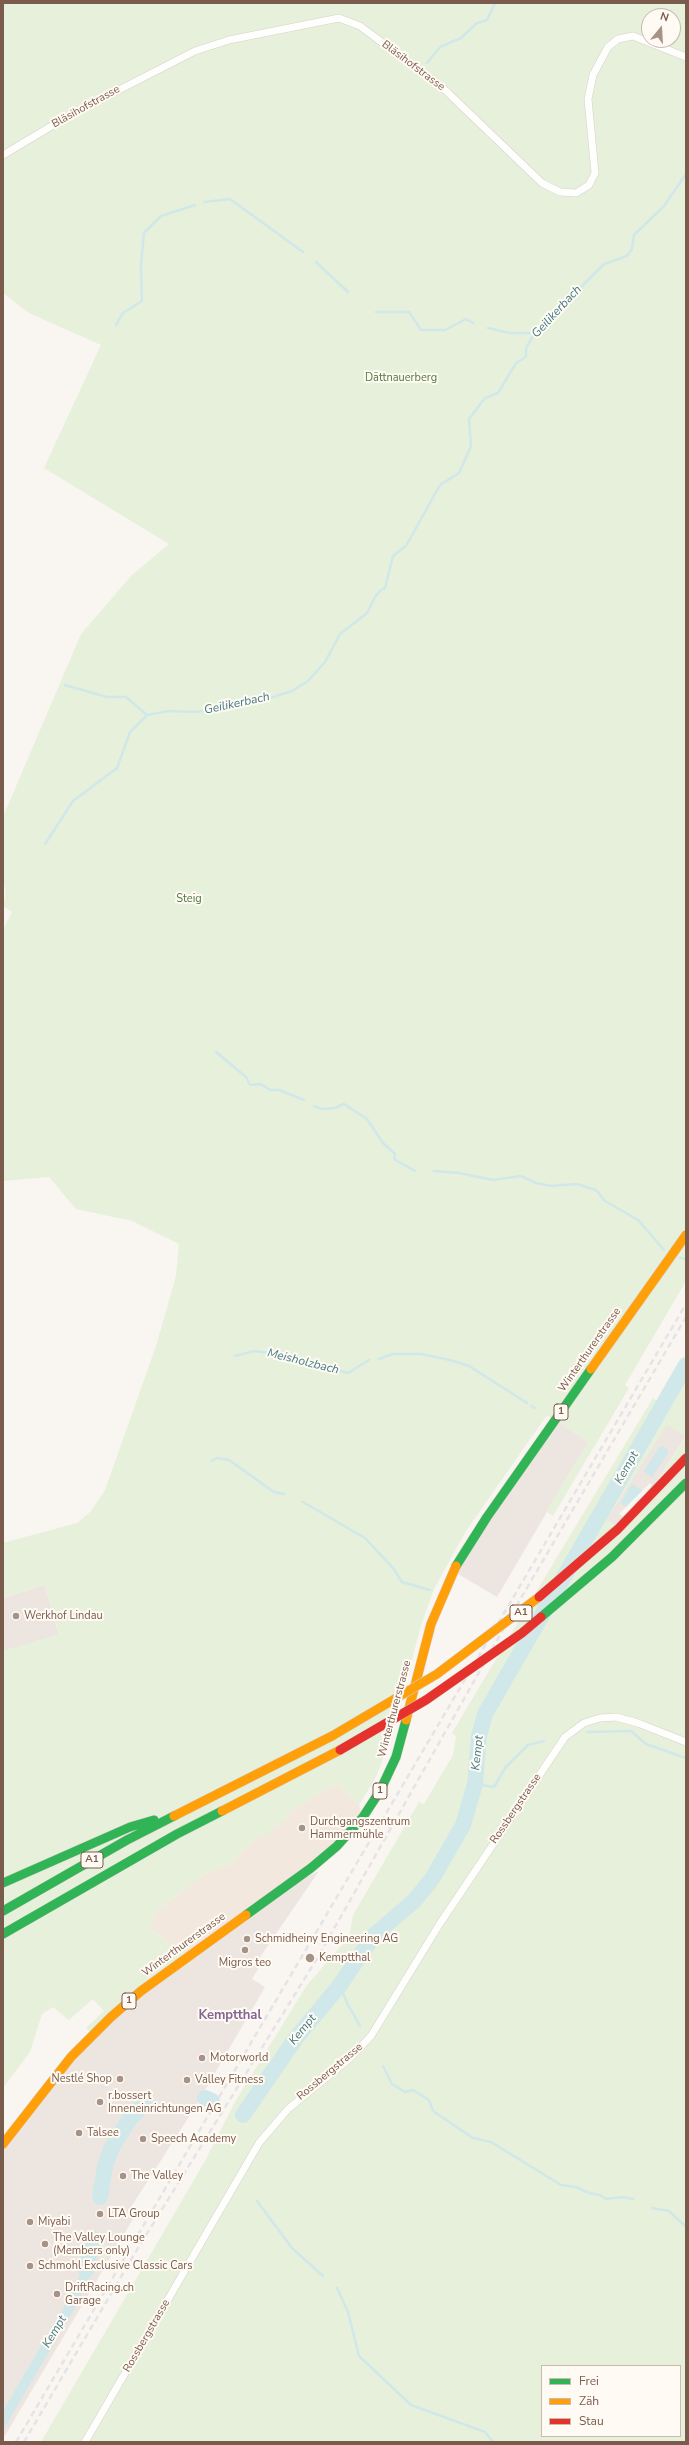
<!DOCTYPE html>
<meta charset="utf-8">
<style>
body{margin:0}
#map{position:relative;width:689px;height:2445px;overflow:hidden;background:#f9f5f0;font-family:"Nunito Sans",sans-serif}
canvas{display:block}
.frame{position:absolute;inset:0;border:4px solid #7a5c4d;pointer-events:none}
.legend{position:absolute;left:541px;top:2365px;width:140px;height:72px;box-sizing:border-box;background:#fffaf3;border:1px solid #cabbb1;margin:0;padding:5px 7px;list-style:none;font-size:12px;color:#7a5c4d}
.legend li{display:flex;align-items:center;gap:8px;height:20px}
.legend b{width:20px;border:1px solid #cabbb1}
.north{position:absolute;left:641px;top:8px;width:40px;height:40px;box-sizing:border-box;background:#fffaf3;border:1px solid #cabbb1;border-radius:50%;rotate:18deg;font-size:11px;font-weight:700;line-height:16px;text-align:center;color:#7a5c4d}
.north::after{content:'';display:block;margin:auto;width:14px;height:18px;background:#a69286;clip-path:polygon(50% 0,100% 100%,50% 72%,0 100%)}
</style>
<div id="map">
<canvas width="689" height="2445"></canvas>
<div class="frame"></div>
<ul class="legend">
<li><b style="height:5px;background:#30b455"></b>Frei</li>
<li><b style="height:5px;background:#ff9f0a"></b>Zäh</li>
<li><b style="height:5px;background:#e5322d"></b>Stau</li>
</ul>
<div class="north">N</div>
</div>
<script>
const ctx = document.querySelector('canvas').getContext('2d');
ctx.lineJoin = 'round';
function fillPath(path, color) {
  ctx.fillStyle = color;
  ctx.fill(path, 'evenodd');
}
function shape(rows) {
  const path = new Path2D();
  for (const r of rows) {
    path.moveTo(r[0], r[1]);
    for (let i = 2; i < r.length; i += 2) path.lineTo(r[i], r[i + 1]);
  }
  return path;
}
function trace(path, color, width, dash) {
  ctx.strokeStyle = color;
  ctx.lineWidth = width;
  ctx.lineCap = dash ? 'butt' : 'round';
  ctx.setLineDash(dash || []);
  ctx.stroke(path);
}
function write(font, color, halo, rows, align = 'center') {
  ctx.font = font + ' "Nunito Sans",sans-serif';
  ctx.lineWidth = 4;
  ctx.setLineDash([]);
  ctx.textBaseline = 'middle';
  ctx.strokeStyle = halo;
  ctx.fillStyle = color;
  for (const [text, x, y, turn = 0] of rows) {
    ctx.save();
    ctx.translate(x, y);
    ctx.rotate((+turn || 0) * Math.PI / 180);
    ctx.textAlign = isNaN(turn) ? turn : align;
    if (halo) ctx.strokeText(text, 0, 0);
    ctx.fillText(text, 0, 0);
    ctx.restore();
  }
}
fillPath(shape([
 [337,1783,359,1805,363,1817,353,1829,189,1957,150,1929,155,1912,204,1874,231,1863,261,1834,265,1837,297,1807]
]), '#f2e8de');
fillPath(shape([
 [555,1420,588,1442,497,1597,453,1571],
 [667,1424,686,1436,624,1532,606,1520],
 [45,1585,59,1635,3,1651,3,1598],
 [319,1871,256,1963,258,1969,252,1979,265,1987,197,2104,126,2215,133,2219,3,2439,3,2144,92,2034,283,1888]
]), '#ede5e0');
fillPath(shape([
 [3,3,686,3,686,1281,625,1385,629,1388,553,1516,546,1511,588,1442,547,1415,466,1531,434,1589,421,1625,392,1735,376,1777,359,1805,337,1783,297,1807,265,1838,261,1834,231,1863,204,1874,155,1912,150,1929,189,1957,92,2034,86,2028,104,2011,93,1999,69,2020,53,2007,42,2014,30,2052,3,2088,3,1651,59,1634,45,1585,3,1598,3,1543,77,1523,91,1511,105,1490,156,1346,176,1276,179,1244,132,1221,76,1209,49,1177,3,1181,3,930,12,912,3,906,6,894,3,876,3,817,81,634,132,575,169,544,44,468,101,345,29,313,3,293],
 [649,16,673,16,673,40,649,40],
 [686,1372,686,2442,41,2442,205,2161,235,2102,307,1985,349,1937,353,1915,419,1802,424,1804,453,1755,456,1736,452,1733,524,1612,653,1398,667,1409],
 [667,1425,686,1437,624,1532,606,1520],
 [542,2366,680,2366,680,2436,542,2436],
 [101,2243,111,2248,106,2259,96,2255,98,2244]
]), '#e7f0db');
fillPath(shape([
 [663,1446,667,1449,668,1453,652,1477,644,1471,659,1448],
 [632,1484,643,1491,631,1510,620,1503],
 [267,2065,280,2074,267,2093,254,2084],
 [96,2245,90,2274,79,2301,3,2430,3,2411,71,2295,83,2267,86,2253]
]), '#d0e8ea');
fillPath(shape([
 [650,1483,652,1485,625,1518,619,1514]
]), '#f9f5f0');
trace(shape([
 [427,63,440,47,461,38,477,23,487,20,495,3],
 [204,202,230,199,303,252],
 [316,262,348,292],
 [376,312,409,312,421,330,445,330,466,319,473,323],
 [116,325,123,313,142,301,141,264,144,233,161,216,195,205],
 [488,328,510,333,535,333],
 [65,685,107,697,126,697,147,715,169,711,196,712,254,703,292,691,308,681,325,662,340,634,367,613,375,597,382,589,385,588,393,556,406,546,440,485,459,473,471,446,469,419,485,398,498,393,516,363,526,357,526,348,535,333,604,264,627,256,632,249,634,235,664,206,686,174],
 [45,844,73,801,117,768,130,732,147,715],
 [216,1052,246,1077,250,1085,261,1084,270,1090,279,1090,304,1100],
 [314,1106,322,1109,335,1108,344,1104,367,1119,383,1143,395,1154,394,1159,415,1171],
 [434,1171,459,1173,493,1180,521,1176,536,1183,551,1186,577,1184,596,1190,605,1201,638,1220,664,1250],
 [680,1258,686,1259],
 [235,1356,254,1351,270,1353,348,1373,369,1360],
 [379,1359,393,1354,421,1354,450,1360,469,1366,527,1403],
 [531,1406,535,1408],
 [211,1461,217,1458,229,1460,274,1492,284,1494],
 [303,1502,365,1538,393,1568,402,1582,430,1590],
 [587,1732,631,1731,646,1744,686,1758],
 [475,1784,494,1787,505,1768,528,1745,544,1741],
 [340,1985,347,2003,360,2026],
 [383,2066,392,2084,405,2092,413,2090,429,2100,433,2111,473,2138,491,2142,561,2185,576,2187,589,2193,600,2195,606,2199,622,2197,633,2199],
 [257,2201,292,2248,323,2276],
 [652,2208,669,2211,686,2227],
 [337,2288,348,2312,359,2356,411,2405,485,2432,493,2442]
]), '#d0e8ea', 2.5);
trace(shape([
 [205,2098,212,2101],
 [243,2115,296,2038,340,1985,374,1935,414,1901,432,1879,463,1825,475,1784,479,1736,485,1714,686,1365],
 [100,2197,105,2167,111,2149,129,2120,146,2102],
 [86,2270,93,2238]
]), '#d0e8ea', 16);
const street = shape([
 [3,155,70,115,195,51,229,40,339,18,360,26,444,89,542,183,560,192,576,193,589,185,595,173,588,99,593,75,608,47,618,39,633,36,686,57],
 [85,2442,259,2143,288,2109,349,2059,371,2036,439,1925,565,1737,584,1723,600,1718,616,1717,638,1723,686,1742]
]);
const fast = shape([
 [456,1566,487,1517,591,1369],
 [3,1883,130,1827,154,1820],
 [3,1911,127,1840,174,1816],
 [246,1915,311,1868,337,1846,363,1817,380,1791,396,1757,406,1720],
 [3,1934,177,1834,222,1811]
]);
const slow = shape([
 [591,1369,686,1235],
 [406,1720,431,1624,456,1566],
 [222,1811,340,1750],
 [174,1816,332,1736],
 [3,2144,71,2057,111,2017,141,1991,246,1915]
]);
trace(street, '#d7d1cb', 8);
trace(fast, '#dad1cc', 10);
trace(slow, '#dad1cc', 10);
trace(street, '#fefefd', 7);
trace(fast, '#30b455', 9);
trace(slow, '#ff9f0a', 9);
trace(shape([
 [16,2442,686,1304],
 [24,2442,135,2253,318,1957,521,1598,686,1317]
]), '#e6e3e7', 2.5, [6, 4]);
const fastBridge = shape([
 [541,1617,612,1557,686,1483]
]);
const slowBridge = shape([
 [332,1736,437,1674,539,1597]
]);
const jamBridge = shape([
 [539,1597,618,1529,686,1458],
 [340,1750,426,1700,522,1633,541,1617]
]);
trace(fastBridge, '#dad1cc', 10, []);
trace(slowBridge, '#dad1cc', 10, []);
trace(jamBridge, '#dad1cc', 10, []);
trace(fastBridge, '#30b455', 9);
trace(slowBridge, '#ff9f0a', 9);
trace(jamBridge, '#e5322d', 9);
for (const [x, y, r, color] of [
 [16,1616,4,"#a69286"],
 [302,1828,4,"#a69286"],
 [247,1939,4,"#a69286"],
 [245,1950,4,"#a69286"],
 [310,1958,5,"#a69286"],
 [202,2058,4,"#a69286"],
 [120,2079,4,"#a69286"],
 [187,2080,4,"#a69286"],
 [100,2102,4,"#a69286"],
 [79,2133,4,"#a69286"],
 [143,2139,4,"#a69286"],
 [123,2176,4,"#a69286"],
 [100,2214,4,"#a69286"],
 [30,2222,4,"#a69286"],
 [45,2244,4,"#a69286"],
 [30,2266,4,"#a69286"],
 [57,2294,4,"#a69286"]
]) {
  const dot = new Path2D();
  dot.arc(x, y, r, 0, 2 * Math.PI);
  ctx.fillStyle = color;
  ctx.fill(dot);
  trace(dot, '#fffaf3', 1.5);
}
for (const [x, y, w] of [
 [561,1412,14],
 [521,1613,22],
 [380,1791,14],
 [92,1860,22],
 [129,2001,14]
]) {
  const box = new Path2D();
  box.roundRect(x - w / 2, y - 8, w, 16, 3);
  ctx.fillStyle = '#fffaf3';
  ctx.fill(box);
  trace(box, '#7a5c4d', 1);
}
write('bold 10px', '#7a5c4d', null, [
 ["1",561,1412],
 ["A1",521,1613],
 ["1",380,1791],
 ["A1",92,1860],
 ["1",129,2001]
]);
write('11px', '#7a5c4d', '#fffaf3', [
 ["Bläsihofstrasse",413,66,37],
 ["Bläsihofstrasse",86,107,-29],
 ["Winterthurerstrasse",590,1350,-55],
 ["Winterthurerstrasse",395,1709,-75],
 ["Rossbergstrasse",516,1809,-56],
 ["Winterthurerstrasse",184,1945,-36],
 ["Rossbergstrasse",330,2072,-40],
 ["Rossbergstrasse",147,2336,-60]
]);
write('11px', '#537a41', '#fffaf3', [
 ["Dättnauerberg",401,378],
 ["Steig",189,899]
]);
write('11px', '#7a5c4d', '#fffaf3', [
 ["Werkhof Lindau",24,1616],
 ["Durchgangszentrum",310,1822],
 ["Hammermühle",310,1835],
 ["Schmidheiny Engineering AG",255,1939],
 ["Kemptthal",319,1958],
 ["Migros teo",245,1963,"center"],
 ["Motorworld",210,2058],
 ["Nestlé Shop",112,2079,"right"],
 ["Valley Fitness",195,2080],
 ["r.bossert",108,2096],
 ["Inneneinrichtungen AG",108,2109],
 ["Talsee",87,2133],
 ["Speech Academy",151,2139],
 ["The Valley",131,2176],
 ["LTA Group",108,2214],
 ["Miyabi",38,2222],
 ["The Valley Lounge",53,2238],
 ["(Members only)",53,2251],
 ["Schmohl Exclusive Classic Cars",38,2266],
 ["DriftRacing.ch",65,2288],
 ["Garage",65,2301]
], 'left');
write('italic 12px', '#437c86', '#fffaf3', [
 ["Geilikerbach",557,312,-47],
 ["Geilikerbach",237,704,-12],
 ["Meisholzbach",303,1362,14],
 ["Kempt",627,1468,-60],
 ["Kempt",478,1753,-84],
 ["Kempt",303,2030,-51],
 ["Kempt",55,2332,-59]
]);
write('bold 13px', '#846695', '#fffaf3', [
 ["Kemptthal",230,2016]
]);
</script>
